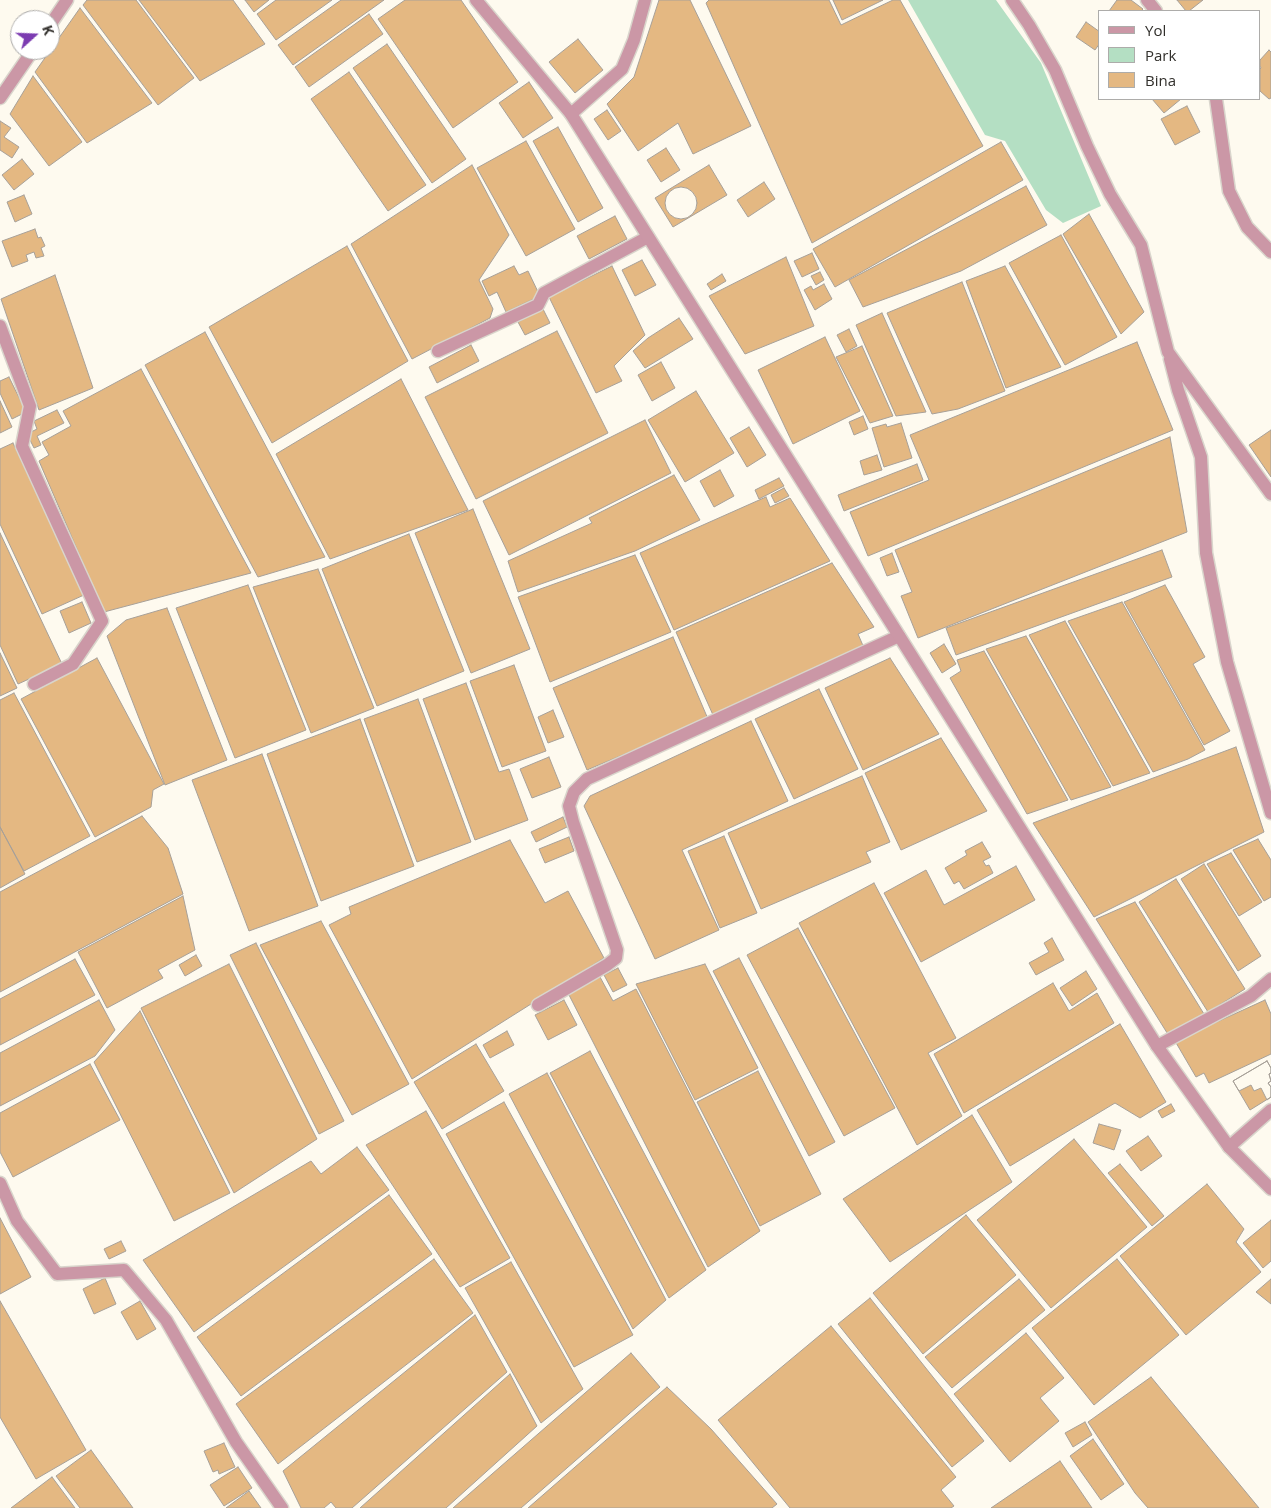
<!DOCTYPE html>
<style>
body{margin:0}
#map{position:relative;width:1271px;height:1508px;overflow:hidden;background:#fefaef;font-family:"Open Sans",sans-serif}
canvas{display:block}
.legend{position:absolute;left:1098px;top:10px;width:162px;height:90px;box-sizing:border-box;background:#fff;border:1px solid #adacaa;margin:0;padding:6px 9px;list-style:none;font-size:15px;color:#312f2b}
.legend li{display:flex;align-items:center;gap:10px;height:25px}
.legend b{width:25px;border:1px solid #adacaa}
.north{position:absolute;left:10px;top:10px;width:50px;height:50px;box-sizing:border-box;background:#fff;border:1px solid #adacaa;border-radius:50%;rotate:70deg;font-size:14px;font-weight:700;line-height:20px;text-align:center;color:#312f2b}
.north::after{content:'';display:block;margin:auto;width:18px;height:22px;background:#7c3cb1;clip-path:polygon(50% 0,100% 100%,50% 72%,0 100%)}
</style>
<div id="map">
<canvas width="1271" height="1508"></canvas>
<ul class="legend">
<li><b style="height:6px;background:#cb97a6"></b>Yol</li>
<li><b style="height:14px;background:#b4dfc3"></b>Park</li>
<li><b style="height:14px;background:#e4b882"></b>Bina</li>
</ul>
<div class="north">K</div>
</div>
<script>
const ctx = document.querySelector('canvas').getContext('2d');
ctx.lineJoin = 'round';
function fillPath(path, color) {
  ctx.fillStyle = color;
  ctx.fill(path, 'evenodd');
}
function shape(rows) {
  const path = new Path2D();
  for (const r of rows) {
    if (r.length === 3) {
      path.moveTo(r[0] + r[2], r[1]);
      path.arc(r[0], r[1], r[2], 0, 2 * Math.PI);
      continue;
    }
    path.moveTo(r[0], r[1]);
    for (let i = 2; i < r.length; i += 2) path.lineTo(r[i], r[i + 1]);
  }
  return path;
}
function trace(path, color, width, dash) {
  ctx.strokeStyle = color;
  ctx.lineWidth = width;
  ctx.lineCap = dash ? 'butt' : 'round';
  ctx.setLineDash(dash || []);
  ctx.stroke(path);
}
fillPath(shape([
 [908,0,996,0,1041,63,1101,206,1063,223,1046,210,1005,141,985,135]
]), '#b4dfc3');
const building = shape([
 [87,0,136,0,194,78,158,105,83,5,87,0],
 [139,0,233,0,265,44,200,81,139,0],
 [245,0,269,0,254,12,245,0],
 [276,0,332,0,276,40,257,14,276,0],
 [341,0,384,0,293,65,278,45,341,0],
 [405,0,461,0,518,82,453,128,378,19,405,0],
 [659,0,690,0,751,126,693,154,678,123,638,151,607,104,634,77,659,0],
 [709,0,829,0,841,25,893,0,900,0,983,146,812,243,706,3,709,0],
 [833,0,883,0,842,20,833,0],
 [1117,0,1131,0,1143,9,1141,11,1109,11,1117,0],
 [1177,0,1203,0,1189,11,1186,11,1177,0],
 [80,8,152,103,87,143,35,72,80,8],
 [369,14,383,34,309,87,295,67,369,14],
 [1086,22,1100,32,1100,43,1095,50,1076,37,1086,22],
 [578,39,603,70,575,93,549,62,578,39],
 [387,44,466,159,432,183,353,68,387,44],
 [1269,50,1271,52,1271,98,1269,99,1260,91,1260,69,1261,68,1260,66,1260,60,1269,50],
 [349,72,426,185,388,211,311,99,349,72],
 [33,76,82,142,49,166,10,114,33,76],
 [529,82,553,118,523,138,499,103,529,82],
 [1152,99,1181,99,1164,113,1152,99],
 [1187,106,1200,132,1175,145,1161,119,1187,106],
 [607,110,621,131,608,140,594,119,607,110],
 [0,121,11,128,4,137,19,147,12,158,0,150,0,121],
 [558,127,603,208,578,222,533,141,558,127],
 [526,141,575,229,526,256,477,168,526,141],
 [1001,142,1023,180,835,287,813,249,1001,142],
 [666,148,680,170,661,182,647,160,666,148],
 [22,159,34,174,14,190,2,175,22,159],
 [472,165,509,235,479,280,493,309,490,318,412,359,351,244,472,165],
 [709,165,727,195,673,227,655,198,709,165],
 [764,182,775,199,748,217,737,200,764,182],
 [1026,186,1047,225,961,271,863,307,849,280,1026,186],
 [681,203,16],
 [24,195,32,214,15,222,7,202,24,195],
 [1089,214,1144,312,1121,334,1063,234,1089,214],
 [615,216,627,239,589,259,577,236,615,216],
 [35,229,38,238,41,237,45,246,41,248,44,256,36,258,34,252,26,255,28,261,12,267,2,241,35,229],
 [1061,235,1117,337,1065,365,1009,263,1061,235],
 [347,246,408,361,272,443,209,327,347,246],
 [812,253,819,269,802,277,794,261,812,253],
 [786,257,814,326,745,354,709,296,786,257],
 [642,260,656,285,635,296,622,270,642,260],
 [514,266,519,275,528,271,540,296,506,312,497,292,489,296,482,281,514,266],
 [612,266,645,335,614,366,622,381,596,393,549,297,612,266],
 [1005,266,1061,367,1006,388,966,281,1005,266],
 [820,272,824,280,816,285,811,276,820,272],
 [722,274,726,281,711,290,707,284,722,274],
 [55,275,93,388,39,410,1,299,55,275],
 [962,282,1005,391,958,409,932,414,887,313,962,282],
 [824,284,832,299,815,310,804,290,811,286,813,290,824,284],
 [543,309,550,323,525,335,518,322,543,309],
 [882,313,926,412,896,416,856,325,882,313],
 [679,318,693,339,645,368,633,351,648,338,679,318],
 [849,329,857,346,846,352,837,335,849,329],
 [557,331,608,433,476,499,425,397,557,331],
 [205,332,325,557,258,577,145,365,205,332],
 [825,337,860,411,793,444,758,370,825,337],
 [1137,342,1173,430,868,556,850,512,929,480,910,435,1137,342],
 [471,345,479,361,437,383,429,367,471,345],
 [862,346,893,416,870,423,836,357,862,346],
 [661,362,675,388,652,401,638,375,661,362],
 [141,369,251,573,104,612,39,461,49,455,42,442,71,426,63,411,141,369],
 [9,377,26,412,12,419,0,393,0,381,9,377],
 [401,379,468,510,330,559,276,454,401,379],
 [696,391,734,453,685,482,648,420,696,391],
 [0,401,12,427,0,433,0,401],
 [57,410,64,423,37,436,41,445,34,448,27,434,37,429,34,421,57,410],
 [863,416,868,429,854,435,849,422,863,416],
 [645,420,671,473,509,555,483,501,645,420],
 [901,423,912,458,884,467,872,428,886,424,887,427,901,423],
 [749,427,766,455,747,467,730,438,749,427],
 [1271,430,1271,477,1249,445,1271,430],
 [1170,437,1187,532,918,638,901,596,912,592,895,550,1170,437],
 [13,443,84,595,42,614,0,524,0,449,13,443],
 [877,455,882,470,864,475,860,461,877,455],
 [917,464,923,480,844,511,838,495,917,464],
 [720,470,734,496,714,507,700,481,720,470],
 [674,475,700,520,635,551,518,592,508,561,592,523,589,518,674,475],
 [779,478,784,486,759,499,755,490,779,478],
 [784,488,789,496,775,503,771,495,784,488],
 [766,497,770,507,790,498,830,561,674,630,640,553,766,497],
 [473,509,530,649,471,673,415,533,473,509],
 [0,533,62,664,18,684,0,645,0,533],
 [409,534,464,671,377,706,322,569,409,534],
 [1162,550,1172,577,956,655,946,628,1162,550],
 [892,553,899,572,887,576,880,558,892,553],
 [635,555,671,632,550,682,518,597,635,555],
 [832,563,874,627,858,634,864,648,713,715,676,632,832,563],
 [318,569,374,708,311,733,253,587,318,569],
 [248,585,306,730,235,758,176,608,248,585],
 [1165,585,1205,657,1193,664,1230,731,1204,745,1124,602,1165,585],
 [82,602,91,623,69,633,60,611,82,602],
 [1122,602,1205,750,1188,759,1153,772,1068,621,1122,602],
 [167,608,227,760,165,785,107,636,126,620,167,608],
 [1065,621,1150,773,1113,786,1029,635,1065,621],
 [1026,636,1111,787,1071,800,986,649,1026,636],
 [673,637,708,719,587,770,553,688,673,637],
 [944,644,956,664,942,673,930,653,944,644],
 [984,651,1068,800,1027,814,950,678,961,671,957,660,984,651],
 [0,653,17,688,0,696,0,653],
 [97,658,164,784,153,790,151,807,95,837,21,699,97,658],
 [890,658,939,734,863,770,825,688,890,658],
 [514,665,546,751,502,767,470,681,514,665],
 [466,683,499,772,509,769,528,820,475,840,423,699,466,683],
 [819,689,858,769,794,799,755,719,819,689],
 [14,693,90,836,24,871,0,827,0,700,14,693],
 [418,699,471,842,417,862,364,719,418,699],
 [553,710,564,737,548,743,538,717,553,710],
 [360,719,414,866,321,901,267,754,360,719],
 [751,721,788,801,682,850,719,930,655,959,584,806,590,796,751,721],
 [941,738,987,811,901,850,865,773,941,738],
 [1236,747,1264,832,1094,917,1033,823,1236,747],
 [262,754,318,906,249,931,192,780,262,754],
 [549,757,561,787,532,798,520,769,549,757],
 [862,776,890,842,866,852,871,862,761,909,728,833,862,776],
 [142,816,168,848,183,894,0,992,0,892,142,816],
 [563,817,567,827,536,842,531,832,563,817],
 [0,827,25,874,0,888,0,827],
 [724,836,757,913,720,928,688,851,724,836],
 [569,837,574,851,545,863,539,849,569,837],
 [1258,839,1271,860,1271,897,1264,901,1233,850,1258,839],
 [510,840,545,903,568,891,604,958,412,1079,329,925,351,914,349,907,510,840],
 [982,842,991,857,983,861,986,866,989,865,993,873,964,889,959,881,954,884,945,868,967,855,965,851,982,842],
 [1231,853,1262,902,1239,916,1207,864,1231,853],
 [1204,864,1261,956,1238,971,1181,879,1204,864],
 [1016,866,1035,900,921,962,884,893,926,870,944,905,1016,866],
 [1176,879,1245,989,1208,1012,1139,902,1176,879],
 [874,883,956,1038,928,1053,962,1116,917,1145,799,923,874,883],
 [183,896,195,950,158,970,163,978,107,1008,78,952,183,896],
 [1135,902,1204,1014,1169,1036,1096,919,1135,902],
 [321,921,409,1084,352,1115,260,945,321,921],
 [798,928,895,1108,844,1136,747,955,798,928],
 [1052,938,1064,960,1036,975,1029,963,1049,952,1044,943,1052,938],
 [256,943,344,1121,319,1134,230,955,256,943],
 [196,955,202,966,185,976,179,965,196,955],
 [739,958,835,1142,809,1156,713,971,739,958],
 [75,959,95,995,0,1045,0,999,75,959],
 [229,964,317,1139,234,1193,141,1008,229,964],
 [705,964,758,1068,695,1100,636,984,705,964],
 [618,968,627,985,613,992,604,975,618,968],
 [1086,971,1097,989,1072,1006,1060,988,1086,971],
 [600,977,613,1001,636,989,760,1231,708,1267,568,993,600,977],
 [1053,983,1069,1011,1097,993,1114,1023,964,1113,934,1054,1053,983],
 [99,1000,115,1030,95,1056,0,1106,0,1053,99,1000],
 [564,1000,577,1025,548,1040,535,1015,564,1000],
 [1265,1000,1271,1014,1271,1054,1209,1083,1204,1073,1196,1077,1175,1041,1265,1000],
 [140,1011,230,1193,174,1221,94,1062,140,1011],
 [1120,1024,1166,1102,1140,1118,1115,1103,1010,1166,977,1110,1120,1024],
 [507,1031,514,1045,490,1058,483,1045,507,1031],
 [476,1044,504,1091,442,1129,414,1082,476,1044],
 [590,1051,706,1270,669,1298,550,1073,590,1051],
 [1267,1061,1271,1068,1271,1073,1269,1074,1271,1081,1268,1083,1271,1087,1271,1097,1250,1110,1233,1081,1267,1061],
 [1267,1061,1271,1068,1271,1073,1269,1074,1271,1081,1268,1083,1271,1087,1271,1097,1267,1100,1261,1088,1254,1091,1251,1085,1239,1091,1233,1081,1267,1061],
 [90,1064,120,1120,13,1177,0,1152,0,1113,90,1064],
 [758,1071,821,1194,760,1226,697,1102,758,1071],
 [547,1073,666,1300,633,1329,509,1094,547,1073],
 [504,1102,633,1335,574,1367,446,1134,504,1102],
 [1171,1104,1175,1111,1162,1118,1158,1111,1171,1104],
 [426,1111,510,1258,460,1287,366,1145,426,1111],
 [972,1115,1012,1182,890,1262,843,1199,972,1115],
 [1099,1124,1121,1130,1114,1150,1093,1143,1099,1124],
 [1148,1136,1162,1156,1141,1171,1126,1151,1148,1136],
 [1074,1139,1147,1227,1051,1308,977,1220,1074,1139],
 [357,1147,389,1190,194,1332,143,1260,311,1161,321,1174,357,1147],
 [1120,1164,1164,1216,1152,1226,1108,1173,1120,1164],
 [1207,1184,1244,1229,1236,1242,1261,1272,1186,1335,1120,1256,1207,1184],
 [389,1195,432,1254,241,1396,197,1337,389,1195],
 [966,1215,1016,1275,923,1354,873,1293,966,1215],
 [0,1218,31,1277,0,1294,0,1218],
 [1271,1220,1271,1261,1263,1268,1243,1243,1271,1220],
 [121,1241,126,1251,109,1259,104,1249,121,1241],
 [434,1259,473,1313,278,1464,236,1404,434,1259],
 [1117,1259,1179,1335,1094,1405,1032,1328,1117,1259],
 [511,1262,583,1389,541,1423,465,1288,511,1262],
 [105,1278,116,1304,94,1314,83,1289,105,1278],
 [1019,1279,1045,1310,952,1388,925,1357,1019,1279],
 [1271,1279,1271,1304,1256,1292,1271,1279],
 [870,1298,984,1441,952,1467,838,1324,870,1298],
 [0,1301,86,1450,36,1479,0,1417,0,1301],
 [140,1301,156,1329,137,1340,121,1312,140,1301],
 [475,1315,507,1372,352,1508,336,1508,331,1502,324,1508,301,1508,283,1471,475,1315],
 [831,1326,956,1477,941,1490,954,1506,951,1508,790,1508,718,1420,831,1326],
 [1026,1333,1064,1378,1040,1398,1059,1421,1010,1462,954,1394,1026,1333],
 [631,1353,660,1387,521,1508,453,1508,631,1353],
 [510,1374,537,1426,446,1508,360,1508,510,1374],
 [1151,1377,1259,1508,1148,1508,1135,1493,1088,1422,1151,1377],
 [667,1387,711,1429,777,1504,772,1508,528,1508,667,1387],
 [1085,1422,1092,1435,1073,1447,1065,1433,1085,1422],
 [1093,1439,1124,1484,1101,1500,1070,1456,1093,1439],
 [224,1443,235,1467,219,1474,218,1470,213,1472,204,1451,224,1443],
 [91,1450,133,1508,80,1508,56,1476,91,1450],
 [1060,1461,1092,1508,991,1508,1060,1461],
 [238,1467,252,1488,224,1506,210,1485,238,1467],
 [52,1477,75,1508,11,1508,52,1477],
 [249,1491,261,1508,226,1508,249,1491]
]);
fillPath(building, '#e4b882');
trace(building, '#a7a098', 1);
const minor = shape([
 [1012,0,1029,25,1055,70,1087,146,1110,194,1141,245,1168,352,1271,494],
 [1147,0,1156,11],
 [50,25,67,0],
 [0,98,33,50],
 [1216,99,1229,191,1247,227,1271,252],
 [571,114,622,69,634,40,645,0],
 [0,326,30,406,22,446,102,621,73,664,34,684],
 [438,351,538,305,544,293,648,237],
 [1170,359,1178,390,1201,457,1206,553,1227,662,1271,813],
 [538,1005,607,965,616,958,617,950,573,822,569,806,574,792,587,779,899,636],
 [1157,1046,1251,996,1271,979],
 [1229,1147,1271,1110],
 [0,1183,17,1221,57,1274,124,1270,166,1320,236,1442,282,1508]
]);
const tertiary = shape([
 [476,0,571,114,1157,1046,1229,1147,1271,1189]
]);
trace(minor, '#d9d5cc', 15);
trace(tertiary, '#d9d5cc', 15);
trace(minor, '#cb97a6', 12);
trace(tertiary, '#cb97a6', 12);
</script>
